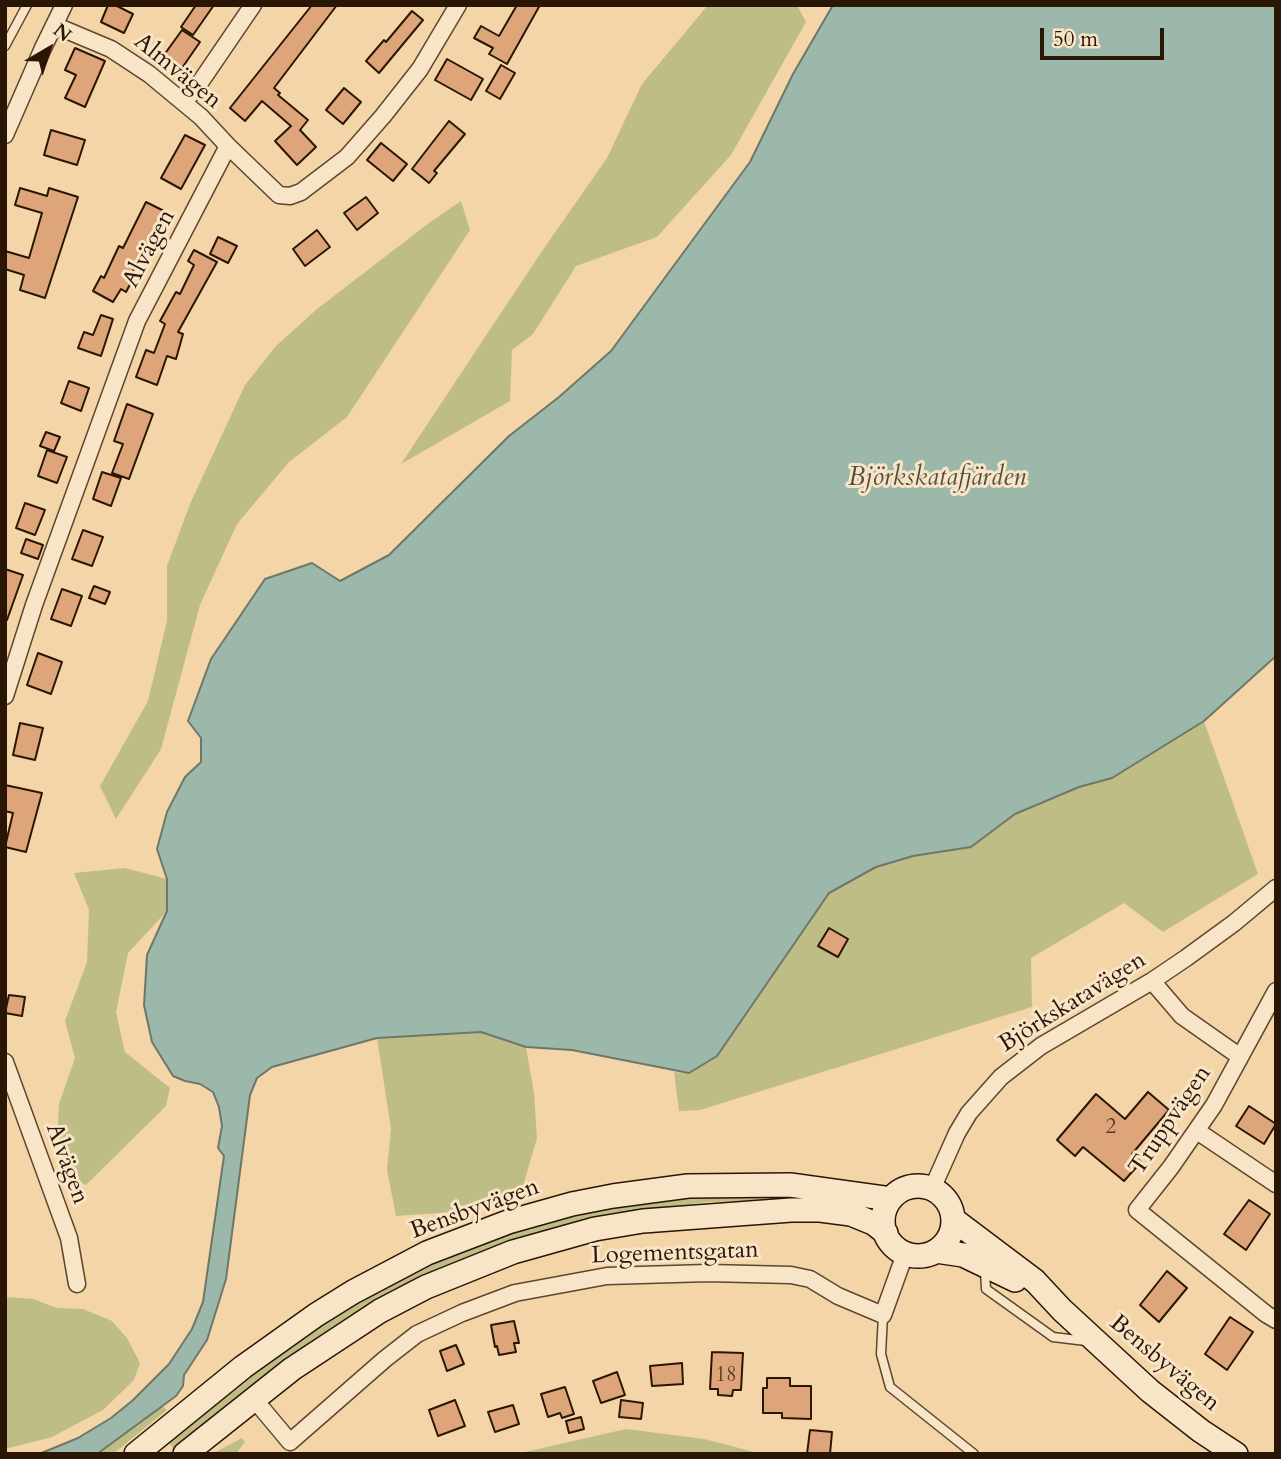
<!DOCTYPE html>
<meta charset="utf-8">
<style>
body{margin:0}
#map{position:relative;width:1281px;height:1459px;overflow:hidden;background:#f4d5a8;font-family:Cardo,serif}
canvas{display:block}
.frame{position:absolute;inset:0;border:7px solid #291605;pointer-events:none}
.north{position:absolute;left:14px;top:14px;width:70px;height:70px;-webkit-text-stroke:5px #f8e4c6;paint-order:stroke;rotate:39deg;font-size:19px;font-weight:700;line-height:28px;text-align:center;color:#291605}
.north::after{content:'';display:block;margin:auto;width:24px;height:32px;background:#291605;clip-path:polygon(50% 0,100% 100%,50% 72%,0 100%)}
.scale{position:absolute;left:1040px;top:28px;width:124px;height:32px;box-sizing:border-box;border:4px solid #291605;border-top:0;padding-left:9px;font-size:21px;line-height:24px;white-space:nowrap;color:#291605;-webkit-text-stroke:5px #f8e4c6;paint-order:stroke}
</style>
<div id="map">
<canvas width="1281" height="1459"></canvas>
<div class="frame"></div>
<div class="north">N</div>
<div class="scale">50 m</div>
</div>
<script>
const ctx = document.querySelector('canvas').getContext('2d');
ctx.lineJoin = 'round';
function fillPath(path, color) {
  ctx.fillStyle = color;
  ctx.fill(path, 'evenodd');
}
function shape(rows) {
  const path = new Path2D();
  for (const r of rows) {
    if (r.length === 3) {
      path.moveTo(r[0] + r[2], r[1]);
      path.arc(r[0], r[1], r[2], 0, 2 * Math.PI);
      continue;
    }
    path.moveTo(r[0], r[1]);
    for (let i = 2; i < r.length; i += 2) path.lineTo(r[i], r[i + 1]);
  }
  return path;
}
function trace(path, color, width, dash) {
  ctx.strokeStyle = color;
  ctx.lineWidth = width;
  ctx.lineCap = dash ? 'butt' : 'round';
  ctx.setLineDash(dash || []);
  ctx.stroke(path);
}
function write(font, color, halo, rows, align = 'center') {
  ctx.font = font + ' Cardo,serif';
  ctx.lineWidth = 6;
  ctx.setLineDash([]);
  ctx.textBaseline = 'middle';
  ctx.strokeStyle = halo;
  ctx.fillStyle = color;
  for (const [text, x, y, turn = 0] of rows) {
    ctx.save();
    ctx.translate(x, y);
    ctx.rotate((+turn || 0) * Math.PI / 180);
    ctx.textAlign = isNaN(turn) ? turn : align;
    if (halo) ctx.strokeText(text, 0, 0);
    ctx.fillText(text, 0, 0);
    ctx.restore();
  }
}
fillPath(shape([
 [708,5,797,5,806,22,731,155,657,237,576,266,533,334,512,350,510,401,401,464,540,254,607,158,642,84],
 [461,201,470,230,347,417,289,462,237,524,200,605,161,749,116,819,100,786,148,701,167,621,167,566,190,504,245,385,276,346,317,309,429,223],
 [1204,721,1258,874,1163,932,1124,903,1031,958,1032,1007,700,1110,679,1111,674,1072,682,1073,766,982,829,893,876,867,913,856,971,847,1015,814,1079,787,1112,778],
 [125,868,167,879,167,911,128,953,116,1012,125,1052,170,1088,166,1106,86,1185,71,1177,57,1146,59,1104,75,1058,65,1021,87,962,89,910,74,873],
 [481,1032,526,1047,534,1093,537,1138,520,1196,453,1212,396,1216,387,1170,391,1129,377,1038],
 [708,1194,824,1197,822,1202,770,1200,707,1202,640,1211,544,1231,458,1260,412,1281,341,1321,287,1359,174,1450,169,1442,280,1353,337,1313,407,1274,454,1253,541,1223,588,1211,640,1202],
 [5,1297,33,1299,57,1308,83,1309,112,1321,127,1338,140,1363,134,1380,103,1410,52,1437,5,1449],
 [162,1406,167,1410,113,1454,97,1454],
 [626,1429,704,1439,762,1454,516,1454],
 [242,1438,245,1442,236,1454,212,1454]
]), '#bebd86');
const water = shape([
 [833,5,1276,5,1276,656,1204,721,1112,778,1079,787,1015,814,971,847,913,856,876,867,829,893,717,1056,689,1073,572,1050,526,1047,481,1032,377,1038,272,1067,257,1078,250,1095,226,1279,207,1340,184,1375,183,1386,176,1396,97,1454,39,1454,78,1438,111,1418,132,1401,169,1364,192,1329,203,1302,224,1156,218,1148,222,1126,219,1107,213,1092,200,1084,185,1081,173,1076,152,1042,144,1005,147,955,167,911,167,879,157,849,167,812,185,777,201,762,201,738,188,721,211,659,265,579,312,563,340,581,389,555,509,436,559,397,611,351,750,162,793,74,833,5]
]);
fillPath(water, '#9cb8aa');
trace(water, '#6e7768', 2);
const building = shape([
 [108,5,115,5,133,14,124,33,101,22,108,5],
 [196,5,214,5,193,35,181,27,196,5],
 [312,5,337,5,274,88,280,93,278,95,308,120,300,130,316,147,297,165,275,141,291,126,262,101,245,121,230,108,312,5],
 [517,5,540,5,507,64,489,54,493,48,474,38,481,26,499,36,517,5],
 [412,11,423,20,379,73,366,61,384,40,386,42,412,11],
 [182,30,200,42,182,68,164,55,182,30],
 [75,48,105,61,85,107,65,98,76,75,65,70,75,48],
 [447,59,483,79,471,100,435,80,447,59],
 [501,65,515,73,500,99,486,91,501,65],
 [344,88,361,102,343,124,326,110,344,88],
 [449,121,465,134,434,171,437,173,429,183,412,169,449,121],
 [51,130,85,140,77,165,44,155,51,130],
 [185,135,205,145,181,189,161,178,185,135],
 [381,143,407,164,393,181,367,160,381,143],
 [20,188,47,196,49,188,78,197,45,298,20,290,24,275,5,269,5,251,29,258,42,213,15,205,20,188],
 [366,197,378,213,357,230,344,213,366,197],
 [146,202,168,213,151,248,146,245,133,271,136,273,126,292,121,289,113,302,93,291,101,276,104,278,119,246,123,248,146,202],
 [317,230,330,247,305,266,293,249,317,230],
 [218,237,237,246,228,263,210,254,218,237],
 [194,250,217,262,178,332,183,334,176,359,167,356,157,385,136,377,146,350,154,353,165,324,160,321,176,292,180,294,194,265,188,261,194,250],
 [101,315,113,319,101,356,78,348,84,332,93,335,101,315],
 [69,381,89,388,81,411,61,403,69,381],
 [127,404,153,414,129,479,112,473,123,444,114,441,127,404],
 [46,432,60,437,54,451,40,446,46,432],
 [47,450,67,457,57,483,38,476,47,450],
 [102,472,121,478,111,506,93,499,102,472],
 [25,503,45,510,35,535,16,528,25,503],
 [83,530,103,537,92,566,72,559,83,530],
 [26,539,43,545,38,559,21,553,26,539],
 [5,569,23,575,7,620,5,620,5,569],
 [94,586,110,592,105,604,89,598,94,586],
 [62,589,82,596,71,626,51,619,62,589],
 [38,653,62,662,51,694,27,685,38,653],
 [20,723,43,728,35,760,13,755,20,723],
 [5,785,42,793,26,852,5,847,13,813,5,811,5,785],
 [829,928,848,939,838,957,818,946,829,928],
 [9,995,25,997,22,1016,5,1013,9,995],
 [1148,1092,1169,1110,1132,1154,1141,1162,1124,1181,1083,1147,1075,1156,1057,1140,1096,1094,1125,1119,1148,1092],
 [1249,1106,1276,1124,1264,1144,1236,1126,1249,1106],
 [1249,1200,1270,1214,1246,1250,1224,1234,1249,1200],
 [1167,1271,1187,1288,1159,1322,1140,1305,1167,1271],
 [1230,1317,1253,1332,1227,1370,1205,1354,1230,1317],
 [514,1321,519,1343,514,1343,516,1352,499,1355,497,1346,495,1347,491,1325,514,1321],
 [456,1345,464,1364,447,1371,440,1351,456,1345],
 [712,1352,743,1353,741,1390,733,1390,732,1396,718,1395,718,1389,710,1389,712,1352],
 [682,1363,683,1384,652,1386,650,1366,682,1363],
 [617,1372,625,1395,601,1403,593,1381,617,1372],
 [767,1378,790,1378,790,1386,811,1386,811,1419,782,1418,782,1413,763,1413,763,1388,767,1388,767,1378],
 [565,1387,574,1414,562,1418,560,1413,548,1417,541,1394,565,1387],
 [455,1400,465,1426,438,1436,429,1410,455,1400],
 [621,1400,643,1403,641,1419,619,1417,621,1400],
 [513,1405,519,1424,495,1432,488,1412,513,1405],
 [581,1417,584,1429,569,1433,566,1421,581,1417],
 [810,1430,832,1432,830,1454,807,1454,810,1430]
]);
fillPath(building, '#dea57a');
trace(building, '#291605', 2);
const service = shape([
 [5,46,27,5],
 [985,1270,986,1289,1053,1337,1086,1341],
 [883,1315,881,1354,890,1387,974,1454]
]);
const minor = shape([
 [54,25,111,49,149,74,201,117,228,146],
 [184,102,197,87,253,5],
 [5,135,43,48,64,5],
 [5,696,34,605,137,321,228,146,279,195,290,196,301,192,347,157,383,116,420,69,458,5],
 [1152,981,1182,1016,1239,1056],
 [1276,991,1214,1105,1171,1167,1137,1210,1266,1314,1276,1320],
 [5,1062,69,1238,77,1284],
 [1197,1131,1276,1184],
 [932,1189,957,1133,969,1113,1001,1077,1041,1046,1152,981,1186,958,1234,923,1276,888],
 [254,1399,290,1442,385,1359,417,1334,462,1313,515,1293,607,1276,708,1273,791,1275,810,1279,838,1296,883,1315,905,1254]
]);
const secondary = shape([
 [918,1221,35],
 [954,1220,1035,1281,1062,1310,1150,1391,1201,1431,1236,1454],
 [936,1251,963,1255,1015,1280],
 [136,1454,243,1367,316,1315,353,1292,427,1253,508,1222,572,1204,613,1196,688,1186,790,1185,891,1199],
 [185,1454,292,1369,380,1311,426,1287,513,1252,595,1229,643,1221,791,1210,820,1210,851,1214,873,1223,886,1233]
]);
trace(service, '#5c462e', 11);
trace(minor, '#5c462e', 19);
trace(secondary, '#291605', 26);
trace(service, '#f8e4c6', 8);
trace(minor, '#f8e4c6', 16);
trace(secondary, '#f8e4c6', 23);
write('21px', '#563a22', null, [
 ["2",1111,1128],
 ["18",726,1376]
]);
write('24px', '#291605', '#f8e4c6', [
 ["Almvägen",177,72,39],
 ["Alvägen",150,249,-62],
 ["Björkskatavägen",1073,1003,-32],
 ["Truppvägen",1171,1121,-56],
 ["Alvägen",66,1164,70],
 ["Bensbyvägen",475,1210,-20],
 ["Logementsgatan",675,1254,-2],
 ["Bensbyvägen",1164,1364,40]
]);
write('italic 26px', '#514f3f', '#f8e4c6', [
 ["Björkskatafjärden",937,479]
]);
</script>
